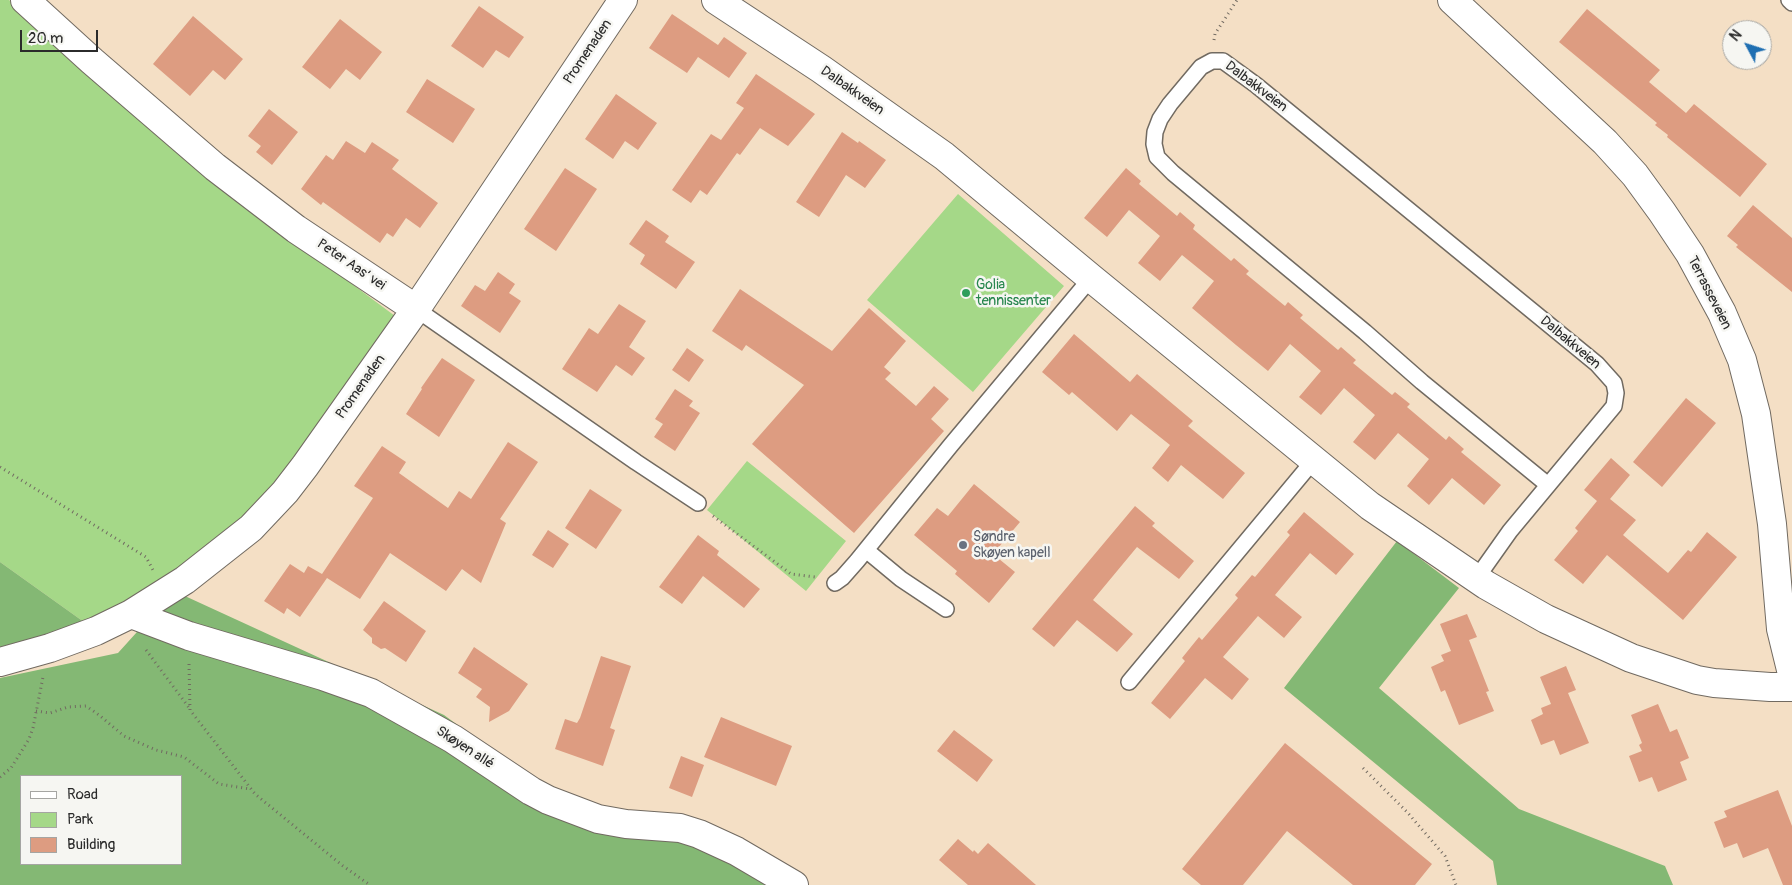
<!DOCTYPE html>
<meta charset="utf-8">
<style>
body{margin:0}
#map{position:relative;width:1792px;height:885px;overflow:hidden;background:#f4dfc5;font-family:Pangolin,sans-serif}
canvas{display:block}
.legend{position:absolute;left:20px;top:775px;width:162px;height:90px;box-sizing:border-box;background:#f6f6f2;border:1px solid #a5a5a2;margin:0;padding:6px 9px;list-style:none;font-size:15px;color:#2b2b2b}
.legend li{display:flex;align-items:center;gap:10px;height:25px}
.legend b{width:25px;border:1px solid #a5a5a2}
.north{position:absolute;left:1722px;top:20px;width:50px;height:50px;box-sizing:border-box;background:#f6f6f2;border:1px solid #a5a5a2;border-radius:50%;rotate:310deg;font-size:14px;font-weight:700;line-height:20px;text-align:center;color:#2b2b2b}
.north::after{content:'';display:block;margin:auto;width:18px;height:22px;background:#1f6fb2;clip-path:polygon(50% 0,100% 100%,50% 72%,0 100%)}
.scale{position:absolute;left:20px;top:30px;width:78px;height:22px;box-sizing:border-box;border:2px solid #2b2b2b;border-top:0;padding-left:6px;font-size:15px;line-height:18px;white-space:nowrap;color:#2b2b2b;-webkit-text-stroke:4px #f6f6f2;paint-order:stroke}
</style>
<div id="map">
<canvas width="1792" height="885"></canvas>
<ul class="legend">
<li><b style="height:6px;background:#fff"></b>Road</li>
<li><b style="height:14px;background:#a5d888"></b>Park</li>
<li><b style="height:14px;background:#dd9c81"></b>Building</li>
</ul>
<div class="north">N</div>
<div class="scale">20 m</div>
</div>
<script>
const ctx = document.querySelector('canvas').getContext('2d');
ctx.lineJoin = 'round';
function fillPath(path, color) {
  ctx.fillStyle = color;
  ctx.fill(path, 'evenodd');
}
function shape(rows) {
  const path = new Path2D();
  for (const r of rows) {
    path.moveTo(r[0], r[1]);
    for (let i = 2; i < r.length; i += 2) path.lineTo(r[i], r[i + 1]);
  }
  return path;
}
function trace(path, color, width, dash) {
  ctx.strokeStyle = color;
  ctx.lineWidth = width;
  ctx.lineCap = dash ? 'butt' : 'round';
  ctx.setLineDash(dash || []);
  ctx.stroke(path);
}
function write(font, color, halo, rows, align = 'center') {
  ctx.font = font + ' Pangolin,sans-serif';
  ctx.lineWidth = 5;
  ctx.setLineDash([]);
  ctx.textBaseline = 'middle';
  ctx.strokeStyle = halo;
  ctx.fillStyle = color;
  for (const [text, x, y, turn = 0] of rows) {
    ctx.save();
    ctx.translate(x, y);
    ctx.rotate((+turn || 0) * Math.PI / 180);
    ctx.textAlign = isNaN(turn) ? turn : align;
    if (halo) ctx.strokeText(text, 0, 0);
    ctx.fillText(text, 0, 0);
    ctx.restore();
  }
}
fillPath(shape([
 [0,0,9,0,191,164,395,316,258,511,153,589,84,622,0,562],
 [958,194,1064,286,973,392,867,300],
 [747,461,846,541,806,591,707,510]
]), '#a5d888');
fillPath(shape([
 [1397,541,1459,588,1379,688,1519,809,1665,866,1673,885,1497,885,1493,861,1284,688],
 [0,562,84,622,0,650],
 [174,591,444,715,575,811,683,827,792,885,0,885,0,678,118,653],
 [21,776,181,776,181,864,21,864]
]), '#84b874');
fillPath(shape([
 [479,6,524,37,509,58,496,50,483,68,451,46],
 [1587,9,1660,70,1649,82,1686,113,1694,104,1767,164,1740,197,1667,137,1668,135,1655,125,1657,123,1559,42],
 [672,14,718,45,724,37,747,53,729,78,698,57,687,73,649,48],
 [193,16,243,59,225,80,213,70,190,96,153,64],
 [340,19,382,52,360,80,346,69,330,89,302,67],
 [756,74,815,114,788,146,760,128,740,155,737,153,707,195,700,190,691,203,672,190,711,134,721,140,744,108,736,103],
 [427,79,475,109,453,143,406,112],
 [616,94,657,123,638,150,625,141,613,159,585,139],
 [269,109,298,132,272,165,256,152,261,146,248,136],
 [842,132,858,143,859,141,886,160,865,188,846,175,819,217,796,202],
 [346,141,365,153,372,142,399,160,392,169,438,203,420,228,406,218,393,237,387,233,380,243,323,202,321,205,301,189,326,155,333,160],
 [565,168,597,189,556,251,524,229],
 [1126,168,1141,181,1139,184,1177,216,1180,212,1195,225,1193,229,1231,261,1234,258,1249,271,1246,274,1285,306,1288,302,1303,315,1300,318,1338,350,1341,347,1356,360,1353,363,1392,395,1395,392,1410,404,1407,407,1446,440,1449,436,1464,449,1461,452,1501,485,1484,505,1452,478,1429,505,1407,486,1429,459,1398,433,1375,460,1353,442,1375,415,1344,388,1321,415,1299,397,1321,371,1290,344,1268,371,1236,345,1192,308,1214,281,1182,255,1160,281,1138,263,1160,236,1129,210,1107,237,1084,218],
 [1753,205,1792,238,1792,292,1736,247,1738,245,1727,236],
 [646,220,669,236,665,242,695,262,676,289,640,264,645,255,629,244],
 [498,272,515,284,509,293,521,301,500,333,461,306,475,285,485,291],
 [740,289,832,351,869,308,906,341,884,367,891,373,885,379,916,406,934,386,949,399,931,419,944,431,854,533,752,444,804,385,746,345,742,351,712,331],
 [619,304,646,321,629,347,645,358,632,376,616,365,597,392,562,369,589,328,598,334],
 [1074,334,1130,382,1137,374,1193,421,1188,426,1245,473,1223,499,1181,465,1168,482,1152,468,1170,445,1131,414,1117,431,1072,392,1069,395,1042,372],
 [687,348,704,360,689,382,672,370],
 [442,358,475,380,439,437,406,414,422,389,421,388],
 [675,389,693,401,689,406,700,413,675,451,654,437,663,424,655,419],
 [1686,398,1716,423,1662,487,1633,462],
 [508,442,538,462,500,519,506,523,481,583,462,569,446,591,390,553,360,599,327,578,300,617,287,608,284,614,264,601,290,564,304,573,308,566,322,574,373,498,354,486,382,446,406,462,399,473,448,508,459,491,471,499],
 [1611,458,1630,475,1610,499,1636,520,1623,535,1668,573,1688,550,1691,552,1707,532,1737,557,1683,620,1607,555,1583,584,1554,560,1578,531,1575,528,1597,501,1584,490],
 [974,484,1020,522,993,554,1015,572,989,603,955,574,957,571,914,535,937,508,948,516],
 [590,489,622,510,596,549,565,528],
 [1135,506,1155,523,1152,526,1194,561,1179,579,1137,547,1093,600,1133,634,1117,652,1077,620,1054,647,1032,629],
 [1304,512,1354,554,1336,575,1310,553,1275,595,1302,617,1284,638,1258,616,1223,657,1249,679,1232,700,1205,678,1170,719,1151,703,1185,661,1182,658,1199,637,1202,640,1238,598,1235,595,1252,575,1255,577,1290,535,1287,532],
 [548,530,569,544,553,568,532,555],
 [698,535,719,551,717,555,760,589,744,608,703,576,682,604,659,587],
 [384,601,426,631,406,662,385,648,381,649,372,643,372,638,363,630],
 [1467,614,1477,637,1469,640,1489,691,1486,692,1494,711,1459,725,1445,690,1441,692,1431,667,1444,661,1441,655,1451,651,1440,624],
 [474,647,528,684,509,711,489,722,490,707,476,697,482,689,458,673],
 [601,656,631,666,610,728,615,730,603,766,555,749,565,719,577,723,580,718],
 [1566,666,1576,690,1568,693,1589,743,1560,755,1554,740,1541,745,1531,720,1543,714,1541,708,1551,704,1540,677],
 [1658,704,1670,732,1677,729,1689,758,1680,762,1687,780,1658,792,1652,777,1639,782,1629,756,1642,751,1639,745,1642,743,1631,715],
 [721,717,792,746,776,786,704,757],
 [954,730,993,760,977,782,937,751],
 [1285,743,1432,864,1415,885,1353,885,1287,831,1243,885,1201,885,1182,869],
 [681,756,704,765,692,797,669,788],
 [1778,790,1792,826,1792,885,1783,885,1768,848,1743,858,1737,843,1724,848,1714,822,1727,817,1724,811],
 [958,839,973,852,974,850,978,854,988,843,1036,885,968,885,939,860]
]), '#dd9c81');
const service = shape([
 [1789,0,1792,3],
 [416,309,636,462,698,503],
 [866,550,901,579,946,609],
 [1476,579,1510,531,1614,406,1616,393,1614,383,1597,364,1256,85,1223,61,1212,61,1201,67,1170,104,1160,119,1155,132,1154,144,1157,157,1173,173,1365,332,1422,382,1548,485],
 [835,583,842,578,857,561,951,445,1091,278],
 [1129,682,1314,460]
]);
const minor = shape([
 [25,0,92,61,215,167,296,229,416,309],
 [716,0,821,69,944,156,1091,278,1370,506,1486,585,1546,619,1631,658,1697,680,1714,683,1770,687,1792,687],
 [1452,0,1605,142,1635,175,1662,212,1690,254,1722,313,1742,360,1756,414,1772,524,1781,629,1792,674],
 [131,614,189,636,323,676,371,693,453,739,531,791,548,800,598,819,626,824,680,828,699,834,736,851,794,885],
 [0,662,50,648,96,631,131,614,185,580,251,528,285,492,305,466,416,309,623,0]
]);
trace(service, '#716a61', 18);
trace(minor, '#716a61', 30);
trace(shape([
 [1214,40,1215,34,1237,0],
 [0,467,146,557,153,570],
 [713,516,791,574,815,577],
 [146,650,190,709],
 [189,664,190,710,255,794,343,866,370,885],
 [36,711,50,713,68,707,86,706,99,715,124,736,156,750,184,757,219,784,250,789],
 [1363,768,1407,812,1445,856,1456,885],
 [0,777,11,768,29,739,33,728,43,677]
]), '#716a61', 3, [1, 4]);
trace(service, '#fff', 15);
trace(minor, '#fff', 28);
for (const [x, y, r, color] of [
 [966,293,5,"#2e9e5b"],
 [963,545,5,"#6b7280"]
]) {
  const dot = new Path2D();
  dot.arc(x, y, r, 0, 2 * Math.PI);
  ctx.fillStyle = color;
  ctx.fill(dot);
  trace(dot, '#f6f6f2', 2);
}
write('14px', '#2b2b2b', '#f6f6f2', [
 ["Promenaden",588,52,-56],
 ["Dalbakkveien",1256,87,37],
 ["Dalbakkveien",852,91,35],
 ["Peter Aas’ vei",351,265,34],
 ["Terrasseveien",1709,293,63],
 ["Dalbakkveien",1570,343,40],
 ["Promenaden",361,387,-55],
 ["Skøyen allé",465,748,33]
]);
write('14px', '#27864d', '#f6f6f2', [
 ["Golia",976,285],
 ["tennissenter",976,301]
], 'left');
write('14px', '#5b616d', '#f6f6f2', [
 ["Søndre",973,537],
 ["Skøyen kapell",973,553]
], 'left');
</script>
